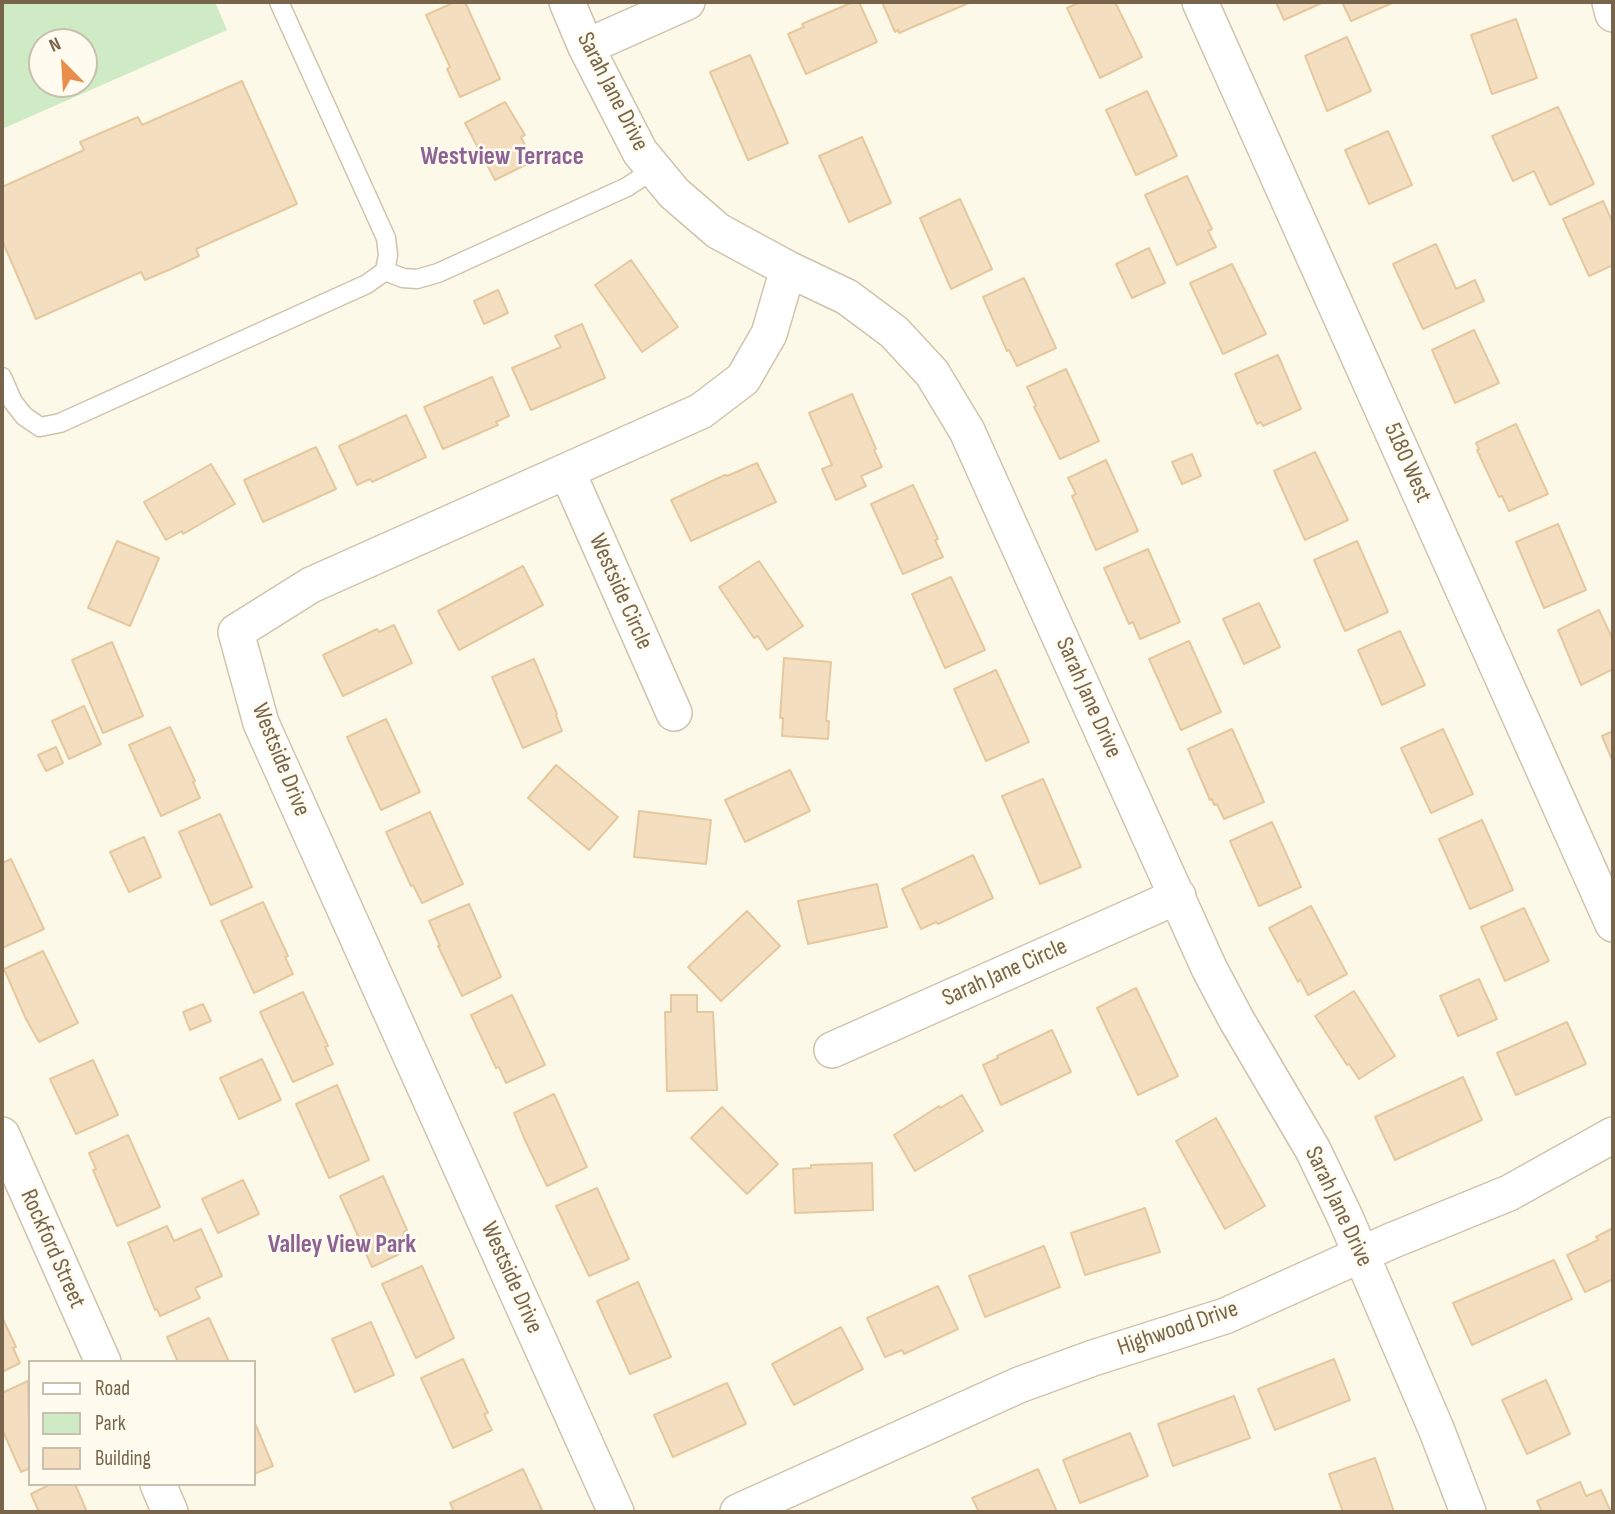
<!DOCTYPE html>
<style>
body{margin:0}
#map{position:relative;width:1615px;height:1514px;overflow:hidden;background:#fdf9e8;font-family:"Sofia Sans Condensed",sans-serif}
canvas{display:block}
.frame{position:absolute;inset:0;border:4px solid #78644b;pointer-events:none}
.legend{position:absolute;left:28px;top:1360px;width:228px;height:126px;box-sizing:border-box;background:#fffcef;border:2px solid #c9bfad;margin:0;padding:9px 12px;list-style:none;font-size:21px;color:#78644b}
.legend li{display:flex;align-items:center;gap:14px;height:35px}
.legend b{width:35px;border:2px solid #c9bfad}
.north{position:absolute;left:28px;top:28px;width:70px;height:70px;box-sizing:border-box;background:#fffcef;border:2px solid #c9bfad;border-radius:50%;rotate:336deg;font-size:19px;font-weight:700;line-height:28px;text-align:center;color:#78644b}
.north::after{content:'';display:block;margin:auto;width:24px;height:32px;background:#e88d4c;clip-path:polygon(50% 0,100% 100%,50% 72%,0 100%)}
</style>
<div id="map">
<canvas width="1615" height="1514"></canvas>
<div class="frame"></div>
<ul class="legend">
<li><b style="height:9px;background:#fff"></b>Road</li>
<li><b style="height:19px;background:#ceebc6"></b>Park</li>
<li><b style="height:19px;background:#f3debf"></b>Building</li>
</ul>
<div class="north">N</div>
</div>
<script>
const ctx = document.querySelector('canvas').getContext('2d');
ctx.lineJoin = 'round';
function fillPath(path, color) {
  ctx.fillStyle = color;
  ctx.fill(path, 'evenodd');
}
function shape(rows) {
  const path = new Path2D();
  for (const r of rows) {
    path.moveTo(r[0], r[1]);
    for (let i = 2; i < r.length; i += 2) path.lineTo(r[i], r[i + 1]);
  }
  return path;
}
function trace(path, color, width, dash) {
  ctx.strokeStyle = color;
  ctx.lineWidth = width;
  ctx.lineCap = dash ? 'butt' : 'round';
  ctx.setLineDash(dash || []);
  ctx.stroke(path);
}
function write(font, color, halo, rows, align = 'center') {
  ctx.font = font + ' "Sofia Sans Condensed",sans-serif';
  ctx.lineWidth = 5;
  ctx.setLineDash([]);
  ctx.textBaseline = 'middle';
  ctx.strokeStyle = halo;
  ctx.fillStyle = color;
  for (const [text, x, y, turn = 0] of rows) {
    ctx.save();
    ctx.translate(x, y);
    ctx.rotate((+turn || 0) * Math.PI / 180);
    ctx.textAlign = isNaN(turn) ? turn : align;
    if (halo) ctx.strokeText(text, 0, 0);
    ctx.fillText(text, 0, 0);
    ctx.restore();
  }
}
fillPath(shape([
 [2,2,215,2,227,30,2,129],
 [42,42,84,42,84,84,42,84]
]), '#ceebc6');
const building = shape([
 [455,2,465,2,500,79,460,97,447,69,450,67,426,15,455,2],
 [853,2,859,2,877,42,806,74,788,34,804,27,802,24,853,2],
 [882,2,971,2,899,33,898,30,895,32,882,2],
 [1080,2,1115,2,1142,57,1100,78,1067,8,1080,2],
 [1276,2,1324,2,1284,20,1276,2],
 [1342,2,1392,2,1392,3,1351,21,1342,2],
 [1516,19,1537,78,1492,94,1471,35,1516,19],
 [1347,37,1371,91,1327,111,1305,56,1347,37],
 [750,55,788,143,748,160,710,72,750,55],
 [242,81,297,204,196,249,199,256,171,269,145,280,141,272,36,319,2,240,2,187,84,150,80,142,138,117,142,125,242,81],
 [1147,91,1177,156,1136,175,1106,110,1147,91],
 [505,102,525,135,521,137,533,161,495,180,465,123,505,102],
 [1558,107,1594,184,1550,205,1534,171,1513,181,1492,136,1558,107],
 [1388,131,1412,185,1369,204,1345,150,1388,131],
 [862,137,891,203,849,222,819,156,862,137],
 [1187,176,1212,229,1208,231,1216,247,1177,265,1145,195,1187,176],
 [960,199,992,269,951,289,920,218,960,199],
 [1603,201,1613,223,1613,265,1589,276,1563,219,1603,201],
 [1436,244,1456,289,1475,280,1484,301,1423,329,1393,264,1436,244],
 [1149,248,1165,283,1132,298,1116,264,1149,248],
 [631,260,678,327,642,352,595,285,631,260],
 [1232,264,1266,334,1223,354,1190,283,1232,264],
 [1024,278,1056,348,1017,366,1009,350,1007,351,983,297,1024,278],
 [498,290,508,313,484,324,474,301,498,290],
 [582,324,605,378,531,410,512,368,561,347,555,336,582,324],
 [1474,330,1499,383,1455,403,1432,350,1474,330],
 [1278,355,1301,409,1263,426,1261,422,1257,424,1235,374,1278,355],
 [1066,369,1099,441,1060,459,1034,407,1036,406,1027,387,1066,369],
 [492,377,509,416,496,422,498,425,443,449,424,407,492,377],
 [852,394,876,449,874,450,882,467,861,476,866,486,836,500,822,469,832,465,809,413,852,394],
 [406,415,426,457,372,482,370,479,357,485,339,446,406,415],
 [1516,424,1548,494,1509,511,1502,496,1499,497,1477,450,1479,449,1476,443,1516,424],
 [316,447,336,489,263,522,244,480,316,447],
 [1315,452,1348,520,1305,540,1274,471,1315,452],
 [1192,454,1201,476,1182,484,1172,462,1192,454],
 [1106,460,1138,531,1096,550,1072,496,1076,494,1068,478,1106,460],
 [757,463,776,502,691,541,671,500,725,475,727,476,757,463],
 [211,464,235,504,183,534,182,531,166,540,144,502,211,464],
 [913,485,938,539,935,540,943,557,903,574,871,504,913,485],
 [1558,524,1586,590,1544,608,1516,542,1558,524],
 [117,541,159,558,130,626,88,608,117,541],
 [1357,541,1388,612,1345,631,1314,560,1357,541],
 [1148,549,1180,622,1140,639,1133,622,1129,624,1104,568,1148,549],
 [759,561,803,626,767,650,758,636,754,638,719,587,759,561],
 [523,566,543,605,459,650,438,611,523,566],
 [951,577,985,650,945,668,912,594,951,577],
 [1259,603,1280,647,1244,664,1223,619,1259,603],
 [1599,610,1613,640,1613,669,1581,685,1558,630,1599,610],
 [394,625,412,663,343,696,323,655,377,629,379,632,394,625],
 [1400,631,1425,685,1382,705,1358,650,1400,631],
 [1189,641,1221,712,1181,730,1149,659,1189,641],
 [112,642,143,716,103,733,72,660,112,642],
 [784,658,831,662,826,721,829,721,828,739,782,736,783,718,780,718,784,658],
 [534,659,557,714,556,715,562,731,523,748,492,677,534,659],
 [996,670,1029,742,986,761,954,689,996,670],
 [84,706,101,744,69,759,52,721,84,706],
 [386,719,420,792,381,810,347,737,386,719],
 [170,727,195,781,193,782,200,798,161,816,129,745,170,727],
 [1232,729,1264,802,1224,819,1217,804,1214,805,1212,799,1210,800,1188,749,1232,729],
 [1443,729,1473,794,1431,813,1401,748,1443,729],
 [1613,731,1613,762,1602,736,1613,731],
 [56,747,63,763,46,771,38,755,56,747],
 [556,765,618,817,589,850,528,798,556,765],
 [790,770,810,811,745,842,725,800,790,770],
 [1043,779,1081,867,1040,884,1002,796,1043,779],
 [639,811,711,820,706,864,634,857,639,811],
 [430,812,463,884,422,903,413,885,411,886,386,832,430,812],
 [220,814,252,887,211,905,179,832,220,814],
 [1482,820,1513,890,1470,909,1439,839,1482,820],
 [1272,822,1301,887,1259,906,1230,841,1272,822],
 [144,837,161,877,129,892,110,852,144,837],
 [973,855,993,898,938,924,936,922,921,929,902,889,973,855],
 [11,859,44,929,2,948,2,863,11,859],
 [877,884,887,927,808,944,798,901,877,884],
 [263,902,288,956,285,957,293,974,254,993,221,921,263,902],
 [469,904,501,977,462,996,438,946,440,946,429,921,469,904],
 [1311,906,1347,974,1308,995,1300,979,1298,982,1269,928,1311,906],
 [1524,908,1549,961,1505,981,1481,927,1524,908],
 [747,911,780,946,721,1001,688,967,747,911],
 [43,951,78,1023,39,1042,26,1019,4,969,43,951],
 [1479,979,1497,1019,1458,1036,1440,996,1479,979],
 [1136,988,1178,1076,1138,1095,1097,1008,1136,988],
 [1354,991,1395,1056,1359,1079,1349,1064,1347,1065,1315,1016,1354,991],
 [303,992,328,1046,325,1047,333,1064,293,1082,260,1012,303,992],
 [512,995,545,1065,506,1083,499,1067,496,1068,471,1015,512,995],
 [671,995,697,995,697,1012,713,1012,717,1090,667,1091,665,1012,671,1012,671,995],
 [203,1004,211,1021,190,1030,183,1012,203,1004],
 [1567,1022,1586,1064,1516,1095,1497,1053,1567,1022],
 [1052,1030,1071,1072,1001,1105,983,1065,998,1058,997,1056,1052,1030],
 [262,1059,281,1100,239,1119,220,1078,262,1059],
 [93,1060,118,1115,76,1134,50,1079,93,1060],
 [1463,1077,1482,1120,1395,1160,1375,1117,1463,1077],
 [337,1085,369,1160,329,1178,296,1104,337,1085],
 [554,1094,587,1167,547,1186,524,1138,514,1113,554,1094],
 [962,1095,983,1131,915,1171,894,1135,939,1106,940,1108,962,1095],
 [722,1107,778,1164,747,1194,691,1138,722,1107],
 [1216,1118,1265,1206,1225,1229,1176,1141,1216,1118],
 [128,1135,160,1207,117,1226,93,1170,96,1169,89,1153,128,1135],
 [872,1163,873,1210,795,1213,793,1169,811,1168,811,1165,872,1163],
 [383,1176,407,1230,404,1232,412,1248,372,1267,340,1196,383,1176],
 [243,1180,259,1214,218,1233,202,1199,243,1180],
 [597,1188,629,1259,589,1276,556,1206,597,1188],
 [1145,1208,1160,1252,1085,1275,1071,1233,1145,1208],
 [167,1226,174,1241,201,1229,222,1276,195,1288,200,1298,160,1316,157,1309,155,1310,128,1243,167,1226],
 [1613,1228,1613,1279,1585,1292,1567,1255,1598,1240,1596,1237,1613,1228],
 [1044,1246,1060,1287,985,1317,969,1276,1044,1246],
 [1554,1260,1572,1299,1472,1345,1453,1303,1554,1260],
 [422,1266,454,1338,416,1358,382,1284,422,1266],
 [638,1282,671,1357,630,1374,597,1301,638,1282],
 [938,1286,958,1329,904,1354,902,1350,885,1357,867,1318,938,1286],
 [2,1317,16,1347,13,1348,20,1363,2,1372,2,1317],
 [209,1318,229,1362,178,1362,167,1337,209,1318],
 [371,1322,394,1375,355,1392,332,1339,371,1322],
 [841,1327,863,1369,794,1405,772,1364,841,1327],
 [463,1359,488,1413,484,1414,492,1430,453,1448,421,1378,463,1359],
 [1334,1359,1350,1400,1275,1430,1258,1389,1334,1359],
 [1546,1380,1570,1434,1527,1454,1502,1400,1546,1380],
 [28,1381,30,1468,21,1472,2,1429,2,1393,28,1381],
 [727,1383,746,1424,673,1457,654,1415,727,1383],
 [1234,1396,1250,1438,1173,1466,1158,1424,1234,1396],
 [254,1421,273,1466,254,1474,254,1421],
 [1130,1433,1148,1476,1080,1503,1063,1460,1130,1433],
 [1375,1458,1394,1512,1343,1512,1329,1474,1375,1458],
 [523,1469,543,1512,454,1512,450,1503,523,1469],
 [1038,1469,1057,1512,979,1512,972,1498,1038,1469],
 [1580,1482,1586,1496,1601,1490,1611,1512,1542,1512,1537,1501,1580,1482],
 [51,1484,75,1484,87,1512,39,1512,31,1494,51,1484]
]);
fillPath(building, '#f3debf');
trace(building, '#e6c89f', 2);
const service = shape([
 [385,271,403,278,417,279,438,273,627,187,654,169],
 [2,377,13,402,24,416,40,427,60,423,367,284,385,271,388,255,386,238,279,2]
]);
const minor = shape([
 [567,2,586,47,640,152,674,193,718,231,788,269,847,297,894,332,932,373,967,431,1209,968,1236,1019,1313,1150,1345,1217,1437,1431,1468,1512],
 [1200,2,1613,924],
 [1610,2,1613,14],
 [586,47,687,2],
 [567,471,674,713],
 [832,1050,1178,896],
 [2,1135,103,1362],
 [158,1484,170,1512],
 [616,1512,261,723,236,632,311,585,701,411,743,379,769,334,788,269],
 [738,1512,1019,1385,1093,1358,1225,1316,1391,1241,1509,1193,1613,1135]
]);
trace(service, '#cfc3ad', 21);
trace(minor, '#cfc3ad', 38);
trace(service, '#fff', 18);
trace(minor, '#fff', 35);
write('24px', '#78644b', '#fffcef', [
 ["Sarah Jane Drive",612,92,63],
 ["5180 West",1407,463,66],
 ["Westside Circle",620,592,66],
 ["Sarah Jane Drive",1088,698,66],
 ["Westside Drive",280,760,68],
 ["Sarah Jane Circle",1005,973,-24],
 ["Sarah Jane Drive",1338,1207,65],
 ["Rockford Street",52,1249,66],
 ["Westside Drive",511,1278,66],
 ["Highwood Drive",1178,1329,-19]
]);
write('bold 26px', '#8c6394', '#fffcef', [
 ["Westview Terrace",502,157],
 ["Valley View Park",342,1245]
]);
</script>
